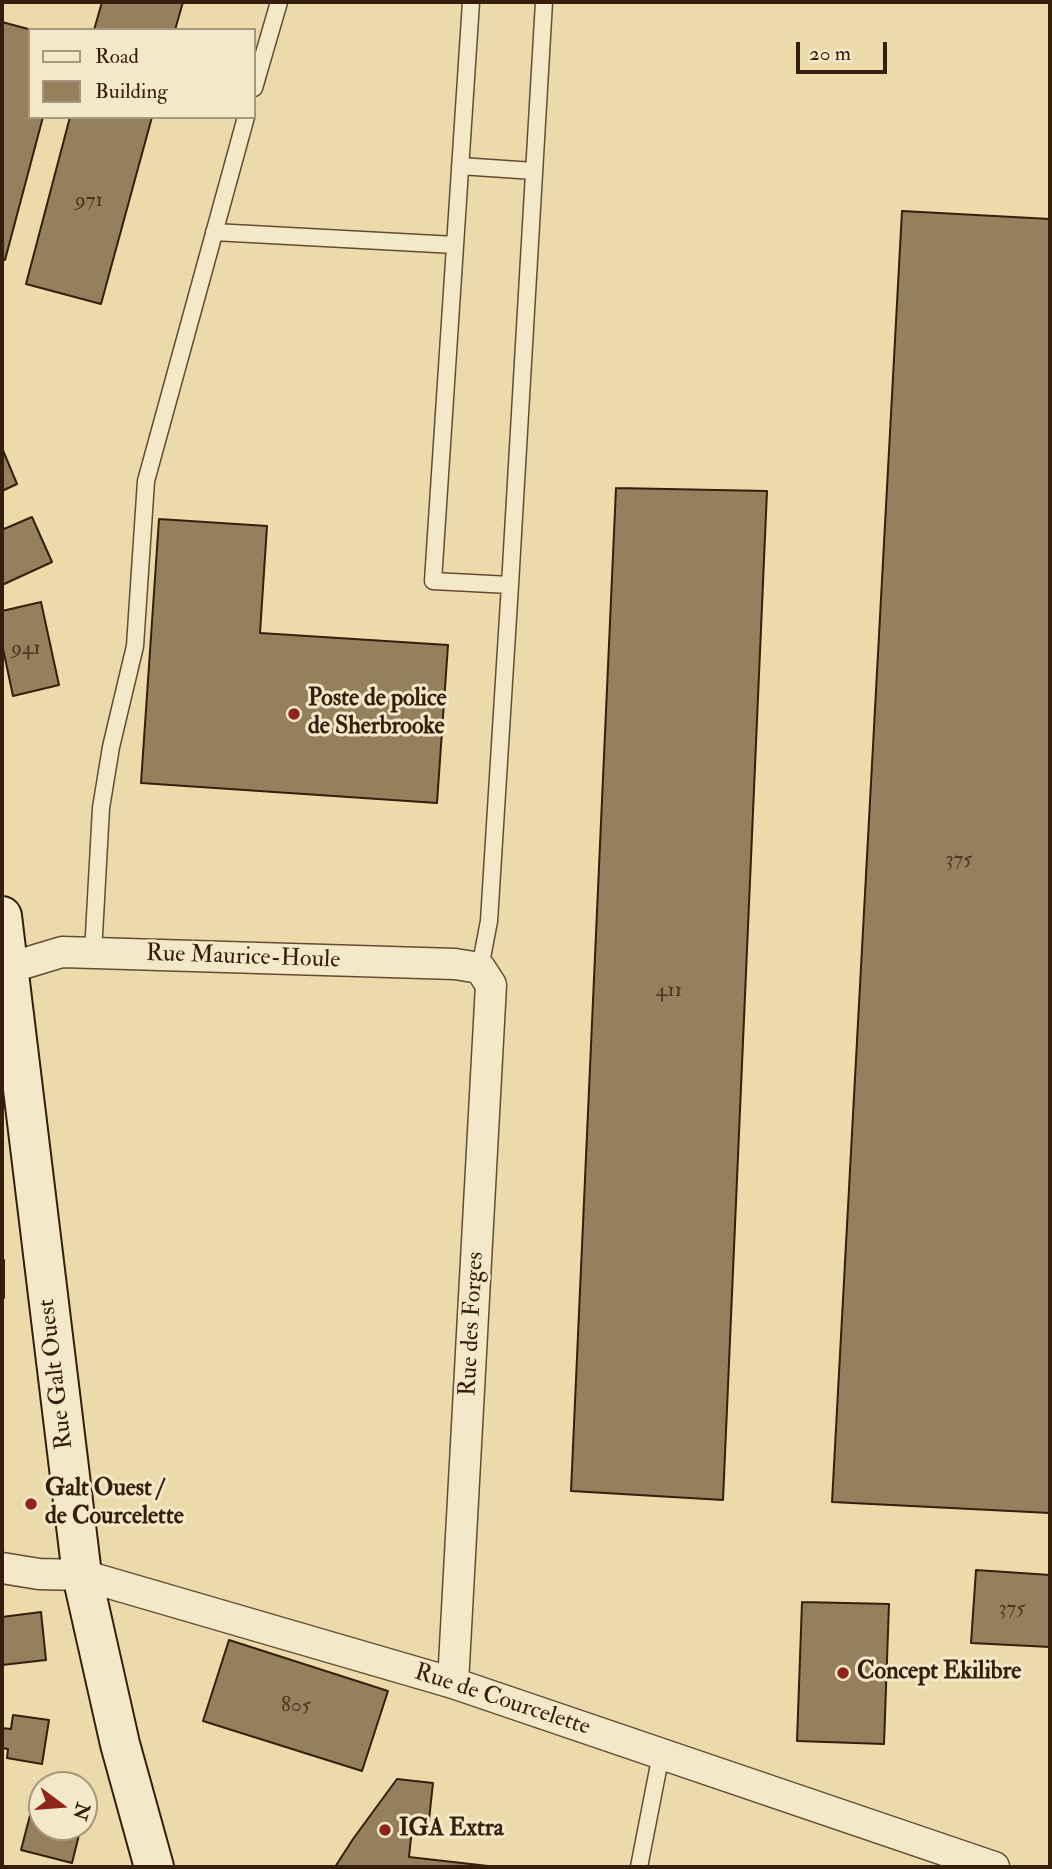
<!DOCTYPE html>
<style>
body{margin:0}
#map{position:relative;width:1052px;height:1869px;overflow:hidden;background:#ecdbaa;font-family:"IM FELL Double Pica",serif}
canvas{display:block}
.frame{position:absolute;inset:0;border:4px solid #361d0c;pointer-events:none}
.legend{position:absolute;left:28px;top:28px;width:228px;height:91px;box-sizing:border-box;background:#f3e8c8;border:2px solid #a7977d;margin:0;padding:9px 12px;list-style:none;font-size:21px;color:#361d0c}
.legend li{display:flex;align-items:center;gap:14px;height:35px}
.legend b{width:35px;border:2px solid #a7977d}
.north{position:absolute;left:28px;top:1771px;width:70px;height:70px;box-sizing:border-box;background:#f3e8c8;border:2px solid #a7977d;border-radius:50%;rotate:106deg;font-size:19px;font-weight:700;line-height:28px;text-align:center;color:#361d0c}
.north::after{content:'';display:block;margin:auto;width:24px;height:32px;background:#8f2418;clip-path:polygon(50% 0,100% 100%,50% 72%,0 100%)}
.scale{position:absolute;left:796px;top:42px;width:91px;height:32px;box-sizing:border-box;border:4px solid #361d0c;border-top:0;padding-left:9px;font-size:21px;line-height:24px;white-space:nowrap;color:#361d0c;-webkit-text-stroke:5px #f3e8c8;paint-order:stroke}
</style>
<div id="map">
<canvas width="1052" height="1869"></canvas>
<div class="frame"></div>
<ul class="legend">
<li><b style="height:9px;background:#f3e8c8"></b>Road</li>
<li><b style="height:19px;background:#95805e"></b>Building</li>
</ul>
<div class="north">N</div>
<div class="scale">20 m</div>
</div>
<script>
const ctx = document.querySelector('canvas').getContext('2d');
ctx.lineJoin = 'round';
function fillPath(path, color) {
  ctx.fillStyle = color;
  ctx.fill(path, 'evenodd');
}
function shape(rows) {
  const path = new Path2D();
  for (const r of rows) {
    path.moveTo(r[0], r[1]);
    for (let i = 2; i < r.length; i += 2) path.lineTo(r[i], r[i + 1]);
  }
  return path;
}
function trace(path, color, width, dash) {
  ctx.strokeStyle = color;
  ctx.lineWidth = width;
  ctx.lineCap = dash ? 'butt' : 'round';
  ctx.setLineDash(dash || []);
  ctx.stroke(path);
}
function write(font, color, halo, rows, align = 'center') {
  ctx.font = font + ' "IM FELL Double Pica",serif';
  ctx.lineWidth = 6;
  ctx.setLineDash([]);
  ctx.textBaseline = 'middle';
  ctx.strokeStyle = halo;
  ctx.fillStyle = color;
  for (const [text, x, y, turn = 0] of rows) {
    ctx.save();
    ctx.translate(x, y);
    ctx.rotate((+turn || 0) * Math.PI / 180);
    ctx.textAlign = isNaN(turn) ? turn : align;
    if (halo) ctx.strokeText(text, 0, 0);
    ctx.fillText(text, 0, 0);
    ctx.restore();
  }
}
const building = shape([
 [102,2,183,2,175,30,94,30,102,2],
 [2,22,32,30,30,30,30,117,43,117,5,260,2,259,2,22],
 [70,117,152,117,101,304,26,284,70,117],
 [902,211,1050,219,1050,1513,832,1502,902,211],
 [2,448,17,484,2,491,2,448],
 [616,488,767,491,723,1500,571,1491,616,488],
 [32,517,52,562,2,585,2,525,4,529,32,517],
 [159,519,267,526,260,633,448,645,437,803,141,783,159,519],
 [41,602,59,685,13,696,2,644,2,611,41,602],
 [2,1260,4,1260,4,1298,2,1298,2,1260],
 [976,1570,1050,1575,1050,1647,971,1643,976,1570],
 [802,1602,889,1604,884,1744,797,1741,802,1602],
 [41,1612,46,1660,2,1665,2,1617,41,1612],
 [229,1640,388,1691,362,1771,203,1721,229,1640],
 [13,1715,49,1720,42,1764,7,1758,8,1749,2,1748,2,1728,11,1729,13,1715],
 [397,1779,433,1783,429,1820,413,1819,409,1857,497,1867,335,1867,353,1839,397,1779],
 [34,1800,42,1802,42,1827,81,1827,72,1863,21,1850,34,1800]
]);
fillPath(building, '#95805e');
trace(building, '#361d0c', 2);
const lane = shape([
 [471,2,433,581,510,585,489,921,480,968],
 [254,88,279,2],
 [460,166,534,171],
 [214,232,455,245],
 [510,585,544,2],
 [93,953,101,808,111,747,135,646,146,481,246,117],
 [639,1867,661,1754]
]);
const street = shape([
 [9,968,62,952,455,964,480,968,491,985,453,1683],
 [2,1568,39,1574,82,1575,453,1683,994,1867]
]);
const secondary = shape([
 [2,916,82,1575,120,1744,154,1867]
]);
trace(lane, '#644c34', 19);
trace(street, '#644c34', 33);
trace(secondary, '#361d0c', 42);
trace(lane, '#f3e8c8', 16);
trace(street, '#f3e8c8', 30);
trace(secondary, '#f3e8c8', 38);
for (const [x, y, r, color] of [
 [294,714,7,"#8f2418"],
 [31,1504,7,"#8f2418"],
 [843,1673,7,"#8f2418"],
 [385,1830,7,"#8f2418"]
]) {
  const dot = new Path2D();
  dot.arc(x, y, r, 0, 2 * Math.PI);
  ctx.fillStyle = color;
  ctx.fill(dot);
  trace(dot, '#f3e8c8', 2.5);
}
write('21px', '#4e3620', null, [
 ["971",89,201],
 ["941",26,649],
 ["375",959,860],
 ["411",669,991],
 ["375",1012,1609],
 ["805",296,1706]
]);
write('bold 24px', '#361d0c', '#f3e8c8', [
 ["Poste de police",308,700],
 ["de Sherbrooke",308,728],
 ["Galt Ouest /",45,1490],
 ["de Courcelette",45,1518],
 ["Concept Ekilibre",857,1673],
 ["IGA Extra",399,1830]
], 'left');
write('24px', '#361d0c', '#f3e8c8', [
 ["Rue Maurice-Houle",243,958,2],
 ["Rue des Forges",473,1324,-87],
 ["Rue Galt Ouest",57,1374,-97],
 ["Rue de Courcelette",502,1701,18]
]);
</script>
